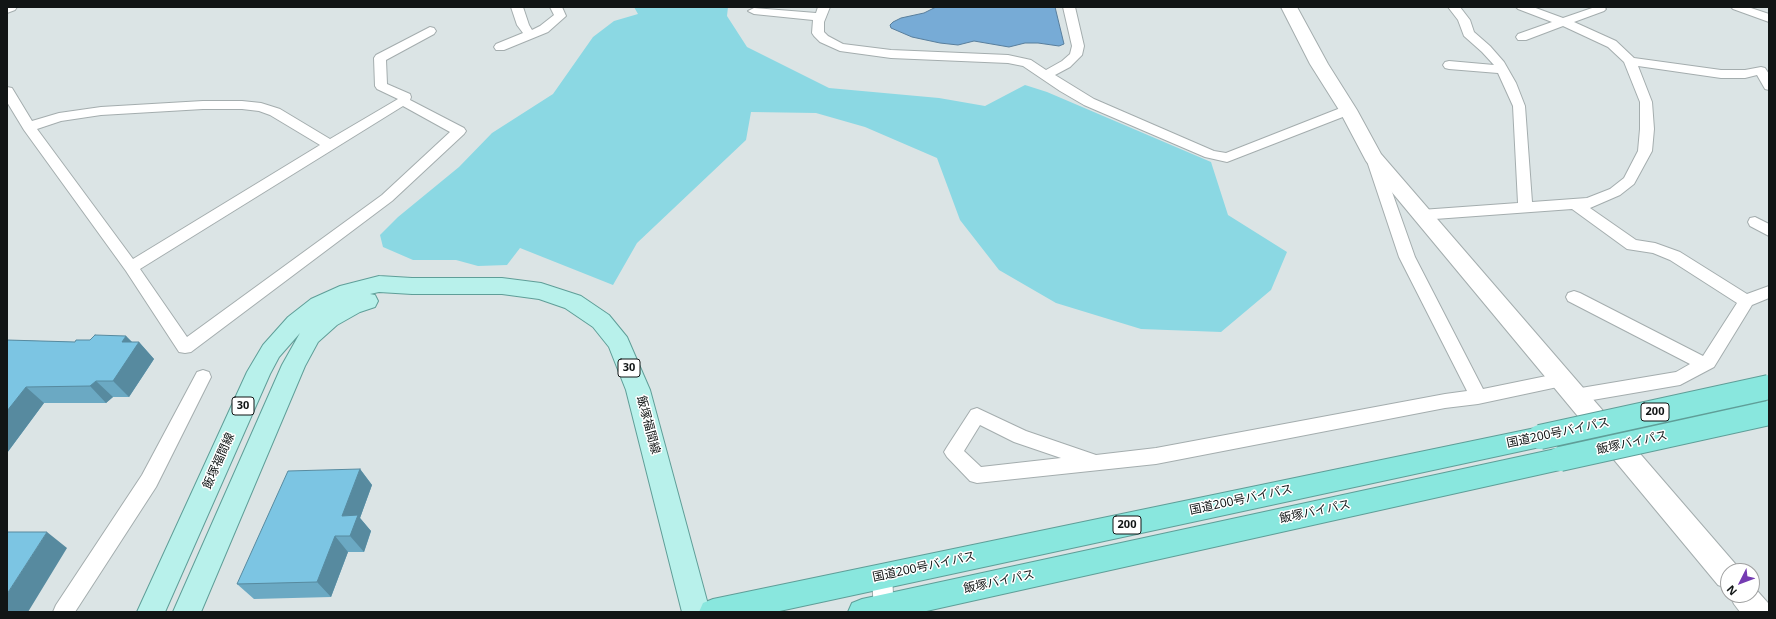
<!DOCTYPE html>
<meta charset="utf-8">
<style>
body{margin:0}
#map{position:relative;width:1776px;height:619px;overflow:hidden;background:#dbe4e5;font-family:"Noto Sans",sans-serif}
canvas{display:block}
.frame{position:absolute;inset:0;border:8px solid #111515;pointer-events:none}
.north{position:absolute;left:1720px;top:563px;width:40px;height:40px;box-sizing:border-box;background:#fff;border:1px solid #a0a1a1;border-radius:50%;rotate:228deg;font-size:11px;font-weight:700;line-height:16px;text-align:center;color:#111515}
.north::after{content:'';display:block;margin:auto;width:14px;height:18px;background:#753cb2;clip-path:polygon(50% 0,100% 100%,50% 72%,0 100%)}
</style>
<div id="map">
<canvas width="1776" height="619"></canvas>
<div class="frame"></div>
<div class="north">N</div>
</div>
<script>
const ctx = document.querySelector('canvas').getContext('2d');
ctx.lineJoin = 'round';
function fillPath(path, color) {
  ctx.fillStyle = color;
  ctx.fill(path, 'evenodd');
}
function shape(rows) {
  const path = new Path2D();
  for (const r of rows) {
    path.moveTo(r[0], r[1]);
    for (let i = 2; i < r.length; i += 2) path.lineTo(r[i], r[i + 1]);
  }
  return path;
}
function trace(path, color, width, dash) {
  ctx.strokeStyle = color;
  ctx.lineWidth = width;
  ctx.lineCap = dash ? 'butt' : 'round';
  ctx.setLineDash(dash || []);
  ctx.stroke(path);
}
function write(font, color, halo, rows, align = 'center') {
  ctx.font = font + ' "Noto Sans","Noto Sans JP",sans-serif';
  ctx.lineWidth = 3;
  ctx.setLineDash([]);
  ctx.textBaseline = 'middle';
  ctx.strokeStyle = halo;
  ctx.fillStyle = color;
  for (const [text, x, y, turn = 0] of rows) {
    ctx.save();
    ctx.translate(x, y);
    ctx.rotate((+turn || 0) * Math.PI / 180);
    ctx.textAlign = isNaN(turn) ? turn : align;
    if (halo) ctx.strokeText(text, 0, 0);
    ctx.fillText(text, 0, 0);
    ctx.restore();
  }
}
fillPath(shape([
 [634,7,728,7,727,16,747,47,829,88,939,98,985,106,1025,85,1047,92,1211,162,1228,215,1287,252,1271,290,1221,332,1141,329,1056,303,999,270,960,220,937,158,865,127,816,113,751,112,746,140,637,243,613,285,520,248,507,265,478,266,456,260,413,260,383,247,380,235,398,217,459,167,492,133,553,94,593,37,614,21,638,14]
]), '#8bd8e3');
const water = shape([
 [936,7,1055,7,1064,44,1059,46,1038,43,1025,43,1009,47,974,41,958,45,940,43,912,37,891,28,890,25,893,22,901,18,924,13,936,7]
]);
fillPath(water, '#77abd6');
trace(water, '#587e9c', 1);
const street = shape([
 [511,7,523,7,529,25,532,30,540,26,554,15,550,7,562,7,566,16,548,32,504,50,496,50,494,47,496,44,523,33,517,25,511,7],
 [818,7,830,7,824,22,824,32,828,36,843,44,891,50,1008,55,1031,60,1046,70,1062,61,1070,54,1072,46,1063,7,1075,7,1084,46,1082,55,1070,67,1055,75,1094,99,1214,151,1226,153,1343,107,1353,107,1355,110,1353,113,1227,162,1205,157,1084,105,1060,91,1023,66,1008,63,891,58,840,51,820,42,814,36,812,33,813,20,754,14,748,11,754,8,816,13,818,7],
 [1448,7,1460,7,1470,20,1474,32,1490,46,1504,62,1516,83,1525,106,1532,202,1587,198,1610,189,1624,178,1638,151,1640,129,1640,102,1624,62,1608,47,1563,26,1526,40,1518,40,1516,37,1518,34,1552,22,1518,9,1516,7,1533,7,1563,18,1595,7,1604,7,1606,9,1604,11,1574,22,1616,41,1634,58,1721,70,1745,70,1761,67,1765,68,1769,74,1769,90,1765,89,1757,75,1745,78,1721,78,1638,66,1652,102,1654,129,1652,151,1634,184,1620,195,1590,208,1636,240,1655,243,1680,252,1747,294,1769,286,1769,298,1752,305,1714,367,1680,385,1575,403,1569,401,1566,396,1569,391,1575,389,1676,372,1690,364,1568,301,1566,297,1568,293,1574,291,1580,293,1703,356,1737,303,1670,260,1653,253,1627,249,1572,209,1421,220,1416,219,1414,215,1416,211,1421,210,1518,203,1513,106,1498,73,1449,69,1445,68,1443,65,1445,62,1449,61,1494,65,1482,52,1464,36,1458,20,1448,7],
 [1731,7,1748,7,1769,14,1769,22,1733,9,1731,7],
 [430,27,434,28,436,31,434,34,386,60,387,84,410,94,411,97,410,100,464,128,466,131,464,134,392,201,191,352,185,353,179,352,126,271,24,130,7,102,7,87,12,88,32,121,59,113,101,107,203,101,242,101,261,103,280,109,330,139,398,99,377,89,375,86,374,58,376,55,430,27],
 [403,106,450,132,382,195,187,337,140,269,403,106],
 [203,109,242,109,259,111,270,115,320,145,133,259,37,129,61,121,101,115,203,109],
 [1373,154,1378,155,1380,158,1415,257,1483,389,1561,373,1567,375,1570,380,1567,385,1478,404,1445,408,1156,464,977,483,970,481,947,457,944,452,947,447,971,410,977,408,1026,431,1096,455,1156,448,1445,394,1467,391,1399,257,1366,158,1368,155,1373,154],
 [980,425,1014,442,1061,458,981,467,964,451,980,425],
 [1755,217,1769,224,1769,236,1750,226,1748,222,1750,218,1755,217],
 [203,370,209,372,211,377,156,487,75,612,53,612,56,605,142,475,197,372,203,370],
 [882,567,889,569,892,576,894,612,874,612,872,576,875,569,882,567]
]);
const secondary = shape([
 [7,7,17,7,15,10,7,13,7,7],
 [1281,7,1297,7,1328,64,1357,110,1381,154,1738,567,1739,571,1728,571,1728,589,1718,585,1366,161,1339,110,1310,64,1281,7],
 [1752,585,1768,603,1769,612,1740,612,1734,604,1730,595,1752,595,1752,585]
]);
const primary = shape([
 [379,276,412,278,502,278,541,283,581,296,609,315,627,337,650,390,710,612,682,612,626,390,609,347,593,327,565,308,539,299,502,294,412,294,379,292,370,294,375,295,378,301,375,307,360,312,337,325,318,342,305,366,201,612,173,612,282,365,300,333,279,357,270,374,165,612,137,612,247,372,263,345,288,317,311,299,340,286,379,276]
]);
const highway = shape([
 [1540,427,1549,430,1552,437,1549,444,1540,447,775,612,699,612,703,603,713,599,1540,427],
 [1560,448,1569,452,1573,459,1569,466,1560,470,922,612,848,612,852,603,862,599,1560,448]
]);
trace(street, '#a4adae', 2);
trace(secondary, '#a4adae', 2);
trace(primary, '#5f9e98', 2);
trace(highway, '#5f9e98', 2);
fillPath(street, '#fff');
fillPath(secondary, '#fff');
fillPath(primary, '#b8f1eb');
fillPath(highway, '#89e7de');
const highwayBridge = shape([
 [1540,437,1769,387],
 [1560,459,1769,413]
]);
trace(highwayBridge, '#5f9e98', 26, []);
trace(highwayBridge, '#89e7de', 24);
fillPath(shape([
 [126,336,132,342,139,342,154,359,129,397,113,397,106,403,44,403,7,453,7,340,75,342],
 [360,469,372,485,360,518,371,531,364,552,348,552,331,597,254,599,237,584]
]), '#6ba9c3');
fillPath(shape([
 [126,336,136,346,139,342,154,359,129,397,113,381,122,342],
 [96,381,113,397,106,403,90,386],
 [26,387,44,403,7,453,7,411],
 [360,469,372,485,360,518,371,531,364,552,350,536,342,516],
 [47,532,67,548,28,612,7,612,7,594],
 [335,536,348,552,331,597,317,582]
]), '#578a9f');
const building = shape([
 [95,335,126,336,122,342,139,342,113,381,96,381,90,386,26,387,7,411,7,340,75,342,76,340,90,340,95,335],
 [360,469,342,516,358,515,350,536,335,536,317,582,237,584,288,471,360,469],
 [7,532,47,532,7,594,7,532]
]);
fillPath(building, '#7cc5e3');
trace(building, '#578a9f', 1);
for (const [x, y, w] of [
 [629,368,22],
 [243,406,22],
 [1655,412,28],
 [1127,525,28]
]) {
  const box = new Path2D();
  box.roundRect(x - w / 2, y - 9, w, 18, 3);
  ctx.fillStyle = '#fff';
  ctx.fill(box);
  trace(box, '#111515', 1);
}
write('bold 11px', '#111515', null, [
 ["30",629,368],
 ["30",243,406],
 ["200",1655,412],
 ["200",1127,525]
]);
write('12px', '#111515', '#fff', [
 ["飯塚福間線",648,425,75],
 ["国道200号バイパス",1558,433,-12],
 ["飯塚バイパス",1632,443,-12],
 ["飯塚福間線",219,461,-66],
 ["国道200号バイパス",1241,500,-12],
 ["飯塚バイパス",1315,512,-12],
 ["国道200号バイパス",924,567,-12],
 ["飯塚バイパス",999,582,-12]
]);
</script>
